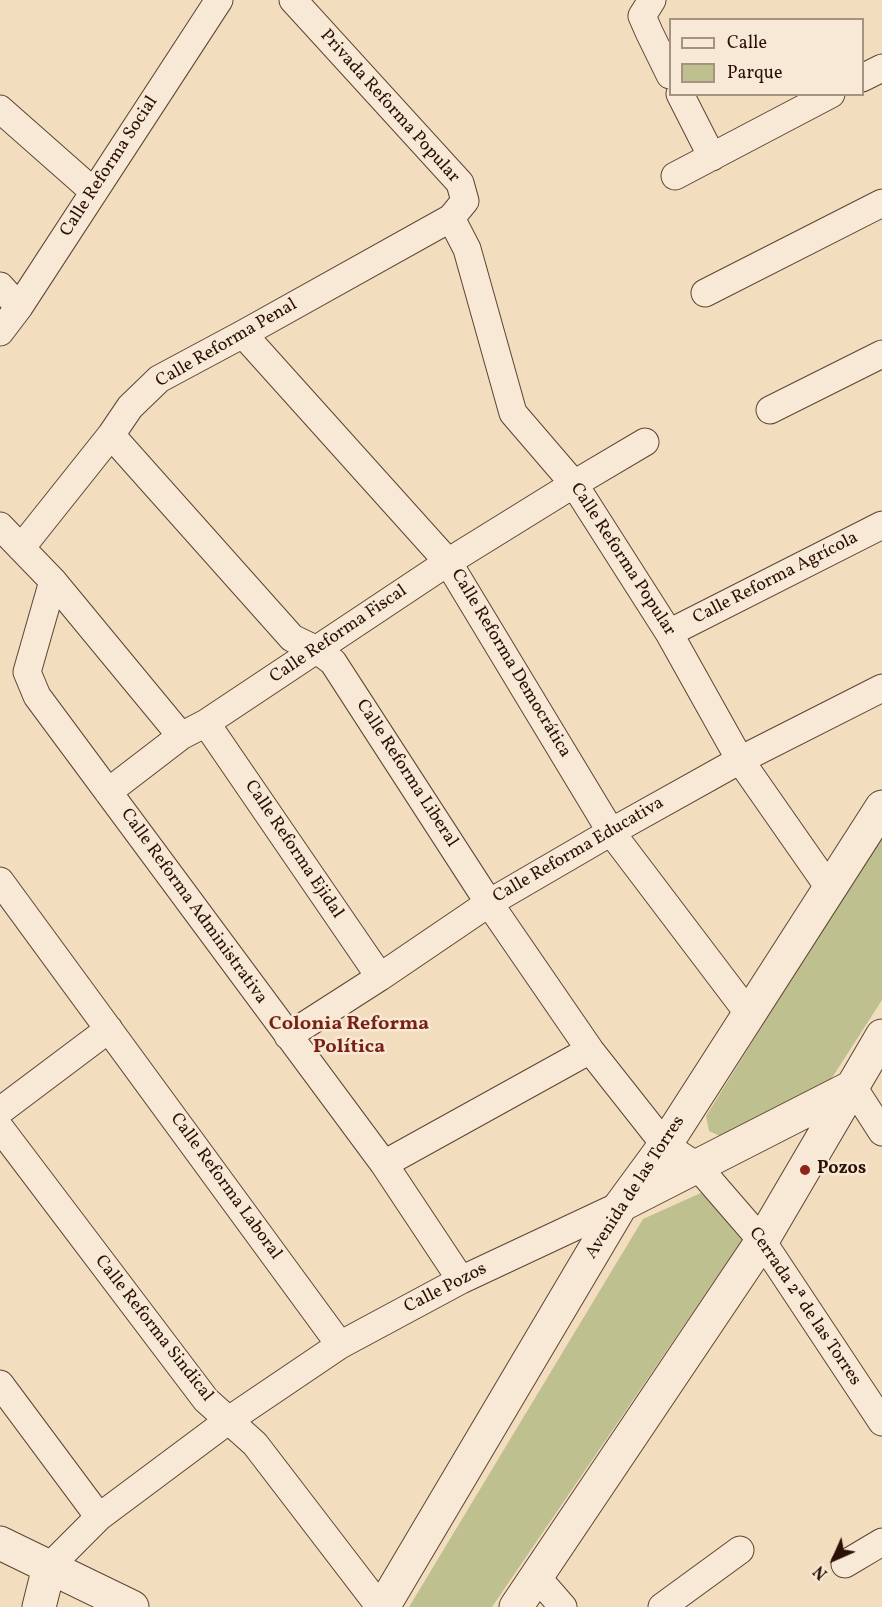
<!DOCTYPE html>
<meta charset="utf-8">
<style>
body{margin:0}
#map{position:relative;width:882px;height:1607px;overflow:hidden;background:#f3ddbf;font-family:Vollkorn,serif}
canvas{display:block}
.legend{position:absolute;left:669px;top:18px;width:195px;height:78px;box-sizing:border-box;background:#f7e9d5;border:2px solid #a69281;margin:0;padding:8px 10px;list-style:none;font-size:18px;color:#2c1004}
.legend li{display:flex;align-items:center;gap:12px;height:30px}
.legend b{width:30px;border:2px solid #a69281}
.north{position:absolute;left:804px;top:1529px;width:60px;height:60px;-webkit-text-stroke:4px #f7e9d5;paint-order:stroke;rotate:225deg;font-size:16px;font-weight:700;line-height:24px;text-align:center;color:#2c1004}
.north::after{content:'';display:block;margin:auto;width:21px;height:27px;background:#2c1004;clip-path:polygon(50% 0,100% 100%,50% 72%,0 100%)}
</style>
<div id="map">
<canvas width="882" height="1607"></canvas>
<ul class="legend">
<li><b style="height:8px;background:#f7e9d5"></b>Calle</li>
<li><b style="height:16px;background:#bfc08f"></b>Parque</li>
</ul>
<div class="north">N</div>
</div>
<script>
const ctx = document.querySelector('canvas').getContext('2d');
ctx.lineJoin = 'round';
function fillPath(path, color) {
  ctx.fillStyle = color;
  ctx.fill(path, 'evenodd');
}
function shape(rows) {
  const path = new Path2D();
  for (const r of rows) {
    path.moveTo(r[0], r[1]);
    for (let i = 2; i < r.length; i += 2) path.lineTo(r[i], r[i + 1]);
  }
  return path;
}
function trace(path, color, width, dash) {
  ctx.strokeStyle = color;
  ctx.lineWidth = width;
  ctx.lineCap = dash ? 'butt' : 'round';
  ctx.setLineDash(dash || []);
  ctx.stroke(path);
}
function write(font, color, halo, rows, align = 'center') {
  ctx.font = font + ' Vollkorn,serif';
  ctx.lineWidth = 5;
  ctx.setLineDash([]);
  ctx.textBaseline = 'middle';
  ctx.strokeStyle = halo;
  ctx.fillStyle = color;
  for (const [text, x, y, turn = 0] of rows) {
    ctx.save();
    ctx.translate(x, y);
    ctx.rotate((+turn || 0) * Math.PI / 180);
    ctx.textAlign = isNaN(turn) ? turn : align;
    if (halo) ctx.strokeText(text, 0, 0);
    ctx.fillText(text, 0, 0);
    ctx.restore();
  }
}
fillPath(shape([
 [882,834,882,1000,828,1084,722,1137,709,1131,706,1116],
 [703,1192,742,1240,492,1607,409,1607,643,1219]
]), '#bfc08f');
const minor = shape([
 [652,0,642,16,649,32,670,75],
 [862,78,882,68],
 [680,94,712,157],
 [0,109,94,192],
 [675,176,831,94],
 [451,218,467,249,513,413,574,484,669,633,740,760,830,889],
 [0,286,19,307],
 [705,293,882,203],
 [0,332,19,307,219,0],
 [243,334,448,562,611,832,749,1014],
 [770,410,882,354],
 [111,435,292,638,317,650,333,662,489,903,590,1050,665,1145,698,1167,762,1241,882,1422],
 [0,526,53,581,181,736],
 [21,548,111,435,130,407,159,379,243,334,451,218,465,201,460,183,293,0],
 [53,581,27,672,37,696,384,1164,461,1280],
 [669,633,882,525],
 [206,723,380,977],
 [108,792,181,736,206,723,448,562,574,484,645,442],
 [0,881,340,1345],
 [288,1036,380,977,489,903,611,832,740,760,882,688],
 [853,1087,882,1132],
 [0,1111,109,1029],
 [0,1128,206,1400,255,1444,380,1607],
 [384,1164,590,1050],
 [0,1384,99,1517],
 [845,1564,882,1542],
 [49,1567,99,1517,229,1420,340,1345,461,1280,621,1205],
 [536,1576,563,1607],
 [662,1607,740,1550]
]);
const tertiary = shape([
 [625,1203,854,1086],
 [0,1543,132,1607],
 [39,1607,49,1567],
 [383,1607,621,1205,665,1145,882,807],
 [516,1607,762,1241,882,1036]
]);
trace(minor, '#5e4333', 29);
trace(tertiary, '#5e4333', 35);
trace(minor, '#f7e9d5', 27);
trace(tertiary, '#f7e9d5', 33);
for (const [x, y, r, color] of [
 [805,1170,6,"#8f2418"]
]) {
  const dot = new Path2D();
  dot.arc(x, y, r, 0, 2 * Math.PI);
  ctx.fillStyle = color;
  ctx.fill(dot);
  trace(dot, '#f7e9d5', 2);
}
write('18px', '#2c1004', '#f7e9d5', [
 ["Privada Reforma Popular",389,107,48],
 ["Calle Reforma Social",110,167,-57],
 ["Calle Reforma Penal",227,344,-30],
 ["Calle Reforma Popular",622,560,57],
 ["Calle Reforma Agrícola",776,579,-27],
 ["Calle Reforma Fiscal",339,635,-34],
 ["Calle Reforma Democrática",510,664,59],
 ["Calle Reforma Liberal",406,774,57],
 ["Calle Reforma Ejidal",293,850,56],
 ["Calle Reforma Educativa",579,851,-30],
 ["Calle Reforma Administrativa",193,907,54],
 ["Calle Reforma Laboral",225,1187,54],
 ["Avenida de las Torres",636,1188,-57],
 ["Calle Pozos",446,1289,-27],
 ["Cerrada 2ª de las Torres",804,1307,56],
 ["Calle Reforma Sindical",153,1329,52]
]);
write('bold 18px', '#2c1004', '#f7e9d5', [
 ["Pozos",817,1170]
], 'left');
write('bold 20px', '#7a1f14', '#f7e9d5', [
 ["Colonia Reforma",349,1025],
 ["Política",349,1048]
]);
</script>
